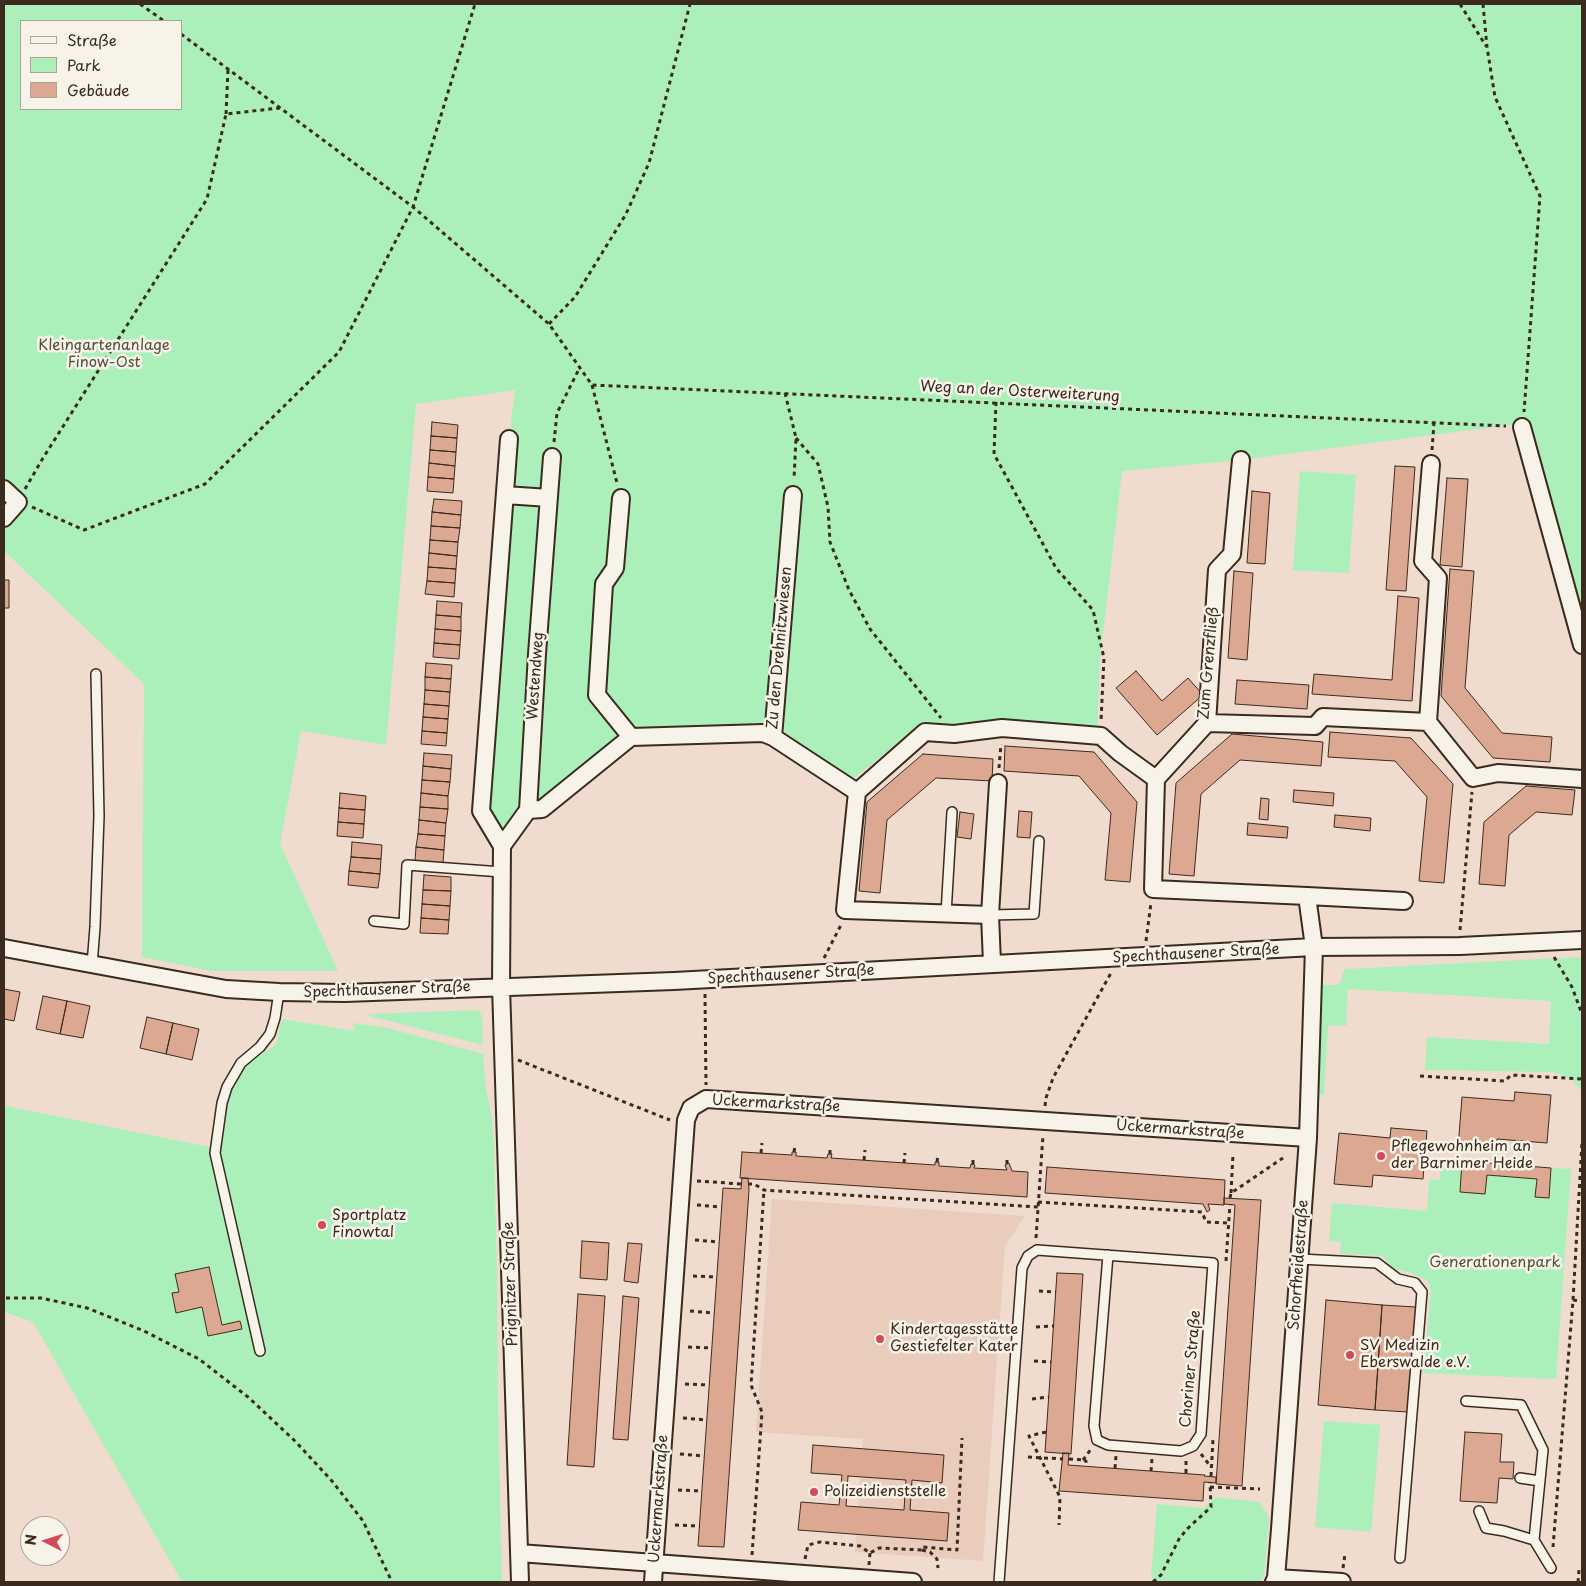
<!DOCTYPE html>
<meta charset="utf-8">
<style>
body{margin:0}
#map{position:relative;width:1586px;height:1586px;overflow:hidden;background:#efdcce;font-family:"Playpen Sans",sans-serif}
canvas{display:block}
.frame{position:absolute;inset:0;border:5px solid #3b2a1e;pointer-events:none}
.legend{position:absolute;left:20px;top:20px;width:162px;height:90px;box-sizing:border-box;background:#f7f3e8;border:1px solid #aca397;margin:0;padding:6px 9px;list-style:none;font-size:15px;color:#3b2a1e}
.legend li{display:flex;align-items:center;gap:10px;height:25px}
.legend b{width:25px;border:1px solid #aca397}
.north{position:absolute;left:20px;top:1516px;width:50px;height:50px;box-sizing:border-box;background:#f7f3e8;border:1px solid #aca397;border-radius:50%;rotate:275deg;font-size:14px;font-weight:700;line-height:20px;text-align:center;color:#3b2a1e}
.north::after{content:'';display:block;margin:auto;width:18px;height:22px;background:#d1495b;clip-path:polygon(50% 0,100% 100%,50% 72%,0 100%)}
</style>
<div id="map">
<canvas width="1586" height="1586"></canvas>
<div class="frame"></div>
<ul class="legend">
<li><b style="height:6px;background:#f7f3e8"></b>Straße</li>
<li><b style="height:14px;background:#abf0bb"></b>Park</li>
<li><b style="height:14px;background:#dca891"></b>Gebäude</li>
</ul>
<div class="north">N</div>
</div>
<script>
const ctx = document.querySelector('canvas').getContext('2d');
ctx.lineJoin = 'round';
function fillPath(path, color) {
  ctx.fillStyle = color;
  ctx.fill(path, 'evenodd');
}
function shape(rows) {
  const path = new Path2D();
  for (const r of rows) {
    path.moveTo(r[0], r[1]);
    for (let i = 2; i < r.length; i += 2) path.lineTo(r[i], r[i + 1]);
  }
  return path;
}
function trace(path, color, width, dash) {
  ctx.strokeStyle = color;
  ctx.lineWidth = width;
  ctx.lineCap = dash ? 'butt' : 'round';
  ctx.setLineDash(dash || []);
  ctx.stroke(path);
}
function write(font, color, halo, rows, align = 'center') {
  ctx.font = font + ' "Playpen Sans",sans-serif';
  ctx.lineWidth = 5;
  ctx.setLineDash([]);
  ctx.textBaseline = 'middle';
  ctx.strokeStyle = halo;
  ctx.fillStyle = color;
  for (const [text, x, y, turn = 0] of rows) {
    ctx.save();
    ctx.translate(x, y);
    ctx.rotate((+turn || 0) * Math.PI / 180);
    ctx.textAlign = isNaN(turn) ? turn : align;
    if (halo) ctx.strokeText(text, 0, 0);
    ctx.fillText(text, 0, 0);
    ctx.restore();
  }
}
fillPath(shape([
 [772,1199,1025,1216,1005,1246,983,1561,855,1552,863,1439,756,1432]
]), '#e9ccbc');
fillPath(shape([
 [4,4,1582,4,1582,615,1525,423,1241,460,1122,471,1100,659,1097,734,1001,725,922,723,853,779,763,733,631,737,528,810,502,846,481,811,509,439,515,390,416,404,386,745,301,731,280,844,338,971,212,971,142,957,144,684,4,551],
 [21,21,181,21,181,109,21,109],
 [1300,471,1356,475,1349,573,1293,570],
 [1582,957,1582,1091,1573,1081,1563,1075,1552,1072,1425,1070,1427,1037,1549,1044,1551,1001,1348,989,1346,1026,1328,1025,1324,1095,1313,1095,1317,985,1338,985,1342,979,1343,972,1346,969],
 [478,1010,482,1016,483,1045,366,1015,366,1014],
 [282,1019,355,1031,353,1023,388,1028,483,1054,486,1088,492,1119,494,1145,497,1271,498,1408,502,1582,182,1582,33,1322,4,1312,4,1104,11,1107,219,1149,225,1104,230,1089,239,1074,252,1060,276,1045],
 [1441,1159,1462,1161,1460,1192,1485,1194,1487,1175,1537,1179,1535,1196,1549,1198,1551,1168,1571,1169,1556,1379,1423,1373,1431,1291,1428,1281,1412,1273,1390,1268,1383,1256,1340,1254,1341,1242,1329,1241,1332,1203,1427,1211,1429,1179,1440,1180],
 [1324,1421,1380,1425,1371,1532,1315,1527],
 [1216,1497,1259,1502,1269,1517,1264,1576,1259,1582,1158,1582,1151,1576,1157,1504,1204,1508]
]), '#abf0bb');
const building = shape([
 [432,422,458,425,457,438,431,436,432,422],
 [431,436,457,438,456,452,430,450,431,436],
 [430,450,456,452,455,466,429,463,430,450],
 [429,463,455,466,454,479,428,477,429,463],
 [1395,466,1415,467,1406,591,1386,590,1395,466],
 [428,477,454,479,453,493,427,491,428,477],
 [1447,478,1468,479,1462,567,1440,565,1447,478],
 [1252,491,1270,493,1265,564,1247,563,1252,491],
 [434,499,462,501,461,515,432,512,434,499],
 [432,512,461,515,460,528,431,526,432,512],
 [431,526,460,528,458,542,430,540,431,526],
 [430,540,458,542,457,556,429,553,430,540],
 [429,553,457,556,456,569,428,567,429,553],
 [428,567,456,569,455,583,427,581,428,567],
 [1450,569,1474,571,1465,688,1502,733,1552,737,1550,762,1493,758,1441,696,1450,569],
 [1234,571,1253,573,1247,660,1228,658,1234,571],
 [4,580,9,580,9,608,4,608,4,580],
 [427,581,455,583,454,597,425,594,427,581],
 [1398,596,1419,598,1412,701,1312,694,1314,674,1392,680,1398,596],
 [437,601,462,603,461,617,436,615,437,601],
 [436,615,461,617,461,631,435,629,436,615],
 [435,629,461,631,460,645,434,643,435,629],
 [434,643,460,645,459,659,433,657,434,643],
 [426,663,452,665,451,679,425,677,426,663],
 [1136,671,1162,701,1188,678,1203,695,1157,735,1116,688,1136,671],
 [425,677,451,679,450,692,425,690,425,677],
 [1237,680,1309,685,1307,709,1235,704,1237,680],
 [425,690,450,692,449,706,424,704,425,690],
 [424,704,449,706,448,719,423,717,424,704],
 [423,717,448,719,447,733,422,731,423,717],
 [422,731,447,733,446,746,421,744,422,731],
 [1330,732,1411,738,1453,784,1444,883,1419,881,1427,797,1395,761,1328,757,1330,732],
 [1232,734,1323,742,1321,766,1240,760,1201,794,1194,876,1169,874,1176,783,1232,734],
 [1005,746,1094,752,1137,802,1130,882,1105,880,1111,813,1079,776,1004,771,1005,746],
 [424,753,452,755,451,769,423,766,424,753],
 [923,754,993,759,992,781,936,778,887,820,880,893,859,891,867,802,923,754],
 [423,766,451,769,450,782,422,780,423,766],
 [422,780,450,782,448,796,421,793,422,780],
 [1526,786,1575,790,1572,815,1536,812,1509,835,1505,886,1479,884,1484,822,1526,786],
 [1294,790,1334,793,1333,806,1293,802,1294,790],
 [340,793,366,796,365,810,339,808,340,793],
 [421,793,448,796,448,809,420,807,421,793],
 [1261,798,1269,799,1268,820,1259,819,1261,798],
 [420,807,448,809,446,823,419,820,420,807],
 [339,808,365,810,364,824,338,822,339,808],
 [1019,811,1032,812,1030,838,1017,837,1019,811],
 [960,812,974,814,971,839,957,837,960,812],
 [1335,815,1371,818,1370,831,1334,827,1335,815],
 [419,820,446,823,445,836,418,834,419,820],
 [338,822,364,824,363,838,337,836,338,822],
 [1248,823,1288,827,1287,838,1247,835,1248,823],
 [418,834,445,836,444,850,416,847,418,834],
 [352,842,382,845,381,859,351,857,352,842],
 [416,847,444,850,443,863,415,861,416,847],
 [351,857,381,859,380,874,349,871,351,857],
 [349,871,380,874,378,888,348,885,349,871],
 [424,875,451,877,451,891,423,890,424,875],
 [423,890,451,891,450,906,422,904,423,890],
 [422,904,450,906,449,920,421,918,422,904],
 [421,918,449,920,448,934,420,933,421,918],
 [4,989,20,992,14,1021,4,1019,4,989],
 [43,996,67,1001,60,1034,36,1029,43,996],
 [67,1001,90,1006,83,1038,60,1034,67,1001],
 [147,1017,173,1023,166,1054,140,1048,147,1017],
 [173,1023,199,1029,192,1060,166,1054,173,1023],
 [1515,1092,1551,1095,1547,1143,1497,1139,1496,1151,1458,1148,1462,1097,1514,1101,1515,1092],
 [1391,1128,1427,1131,1423,1179,1373,1175,1372,1187,1334,1184,1339,1133,1390,1138,1391,1128],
 [742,1152,792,1155,792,1152,796,1152,796,1156,827,1158,828,1154,832,1154,831,1158,935,1165,935,1162,939,1162,939,1166,970,1168,971,1164,975,1165,974,1168,1007,1170,1005,1165,1009,1163,1012,1171,1028,1172,1027,1197,740,1178,742,1152],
 [1462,1161,1551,1168,1549,1198,1535,1197,1537,1179,1487,1175,1485,1194,1460,1192,1462,1161],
 [1047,1167,1225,1180,1224,1205,1208,1204,1210,1210,1207,1212,1203,1204,1045,1193,1047,1167],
 [742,1178,748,1178,749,1190,724,1547,698,1546,723,1188,741,1189,742,1178],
 [1224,1198,1261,1200,1242,1486,1216,1484,1235,1205,1224,1204,1224,1198],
 [582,1241,609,1243,607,1280,580,1278,582,1241],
 [628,1243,642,1244,638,1283,624,1281,628,1243],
 [209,1267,222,1325,240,1321,242,1329,208,1336,202,1307,176,1313,172,1293,179,1292,175,1274,209,1267],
 [1057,1273,1083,1274,1071,1454,1045,1452,1057,1273],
 [578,1294,605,1296,594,1467,567,1465,578,1294],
 [623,1296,639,1298,628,1440,613,1439,623,1296],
 [1326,1300,1382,1305,1375,1410,1318,1405,1326,1300],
 [1382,1305,1416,1307,1408,1412,1375,1410,1382,1305],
 [1465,1432,1502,1434,1500,1462,1514,1462,1513,1479,1499,1478,1497,1503,1460,1501,1465,1432],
 [813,1445,944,1455,942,1483,912,1480,910,1510,949,1513,947,1541,798,1530,801,1502,839,1505,842,1475,811,1473,813,1445],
 [848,1476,906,1480,904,1510,846,1506,848,1476],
 [1063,1453,1069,1453,1068,1465,1205,1475,1204,1476,1216,1477,1216,1483,1204,1482,1203,1501,1059,1491,1063,1453]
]);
fillPath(building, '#dca891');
trace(building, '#3b2a1e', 1);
const lane = shape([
 [946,914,952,812],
 [990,915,1034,914,1039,841],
 [374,921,404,924,407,865,502,872],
 [92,965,95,927,99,816,96,674],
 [1300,1259,1377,1263,1398,1279,1415,1283,1422,1292,1400,1558],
 [260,1351,215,1153,222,1103,227,1087,241,1063,260,1047,270,1034,275,1018,279,992],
 [1466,1401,1521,1405,1543,1450,1534,1540,1551,1568],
 [1520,1478,1540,1481],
 [1479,1511,1486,1528,1504,1531,1534,1540],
 [999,1582,1022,1268,1028,1256,1037,1250,1213,1263,1201,1434,1193,1446,1181,1451,1108,1445,1097,1440,1094,1426,1108,1255]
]);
const street = shape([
 [1522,427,1582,645],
 [509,439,481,811,502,846,501,986,520,1582],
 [1241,460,1232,554,1217,570,1207,723,1156,779,1153,889,1307,896,1314,947,1308,1138,1280,1529,1276,1578,1274,1582],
 [1431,464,1423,561,1438,578,1428,722,1473,778,1498,773,1582,779],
 [4,489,18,502,4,518],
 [505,495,549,498],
 [793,495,773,737,857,792,845,910,990,915],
 [621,498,615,568,604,584,597,695,631,737],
 [1207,723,1315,726,1323,717,1428,722],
 [857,792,925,732,954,734,1002,728,1101,736,1120,753,1156,779],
 [528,810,542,809,631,737,763,733,773,737],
 [502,846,528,810,537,654,552,457],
 [1307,896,1404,901],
 [4,948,226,989,279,992,345,993,674,981,1314,947,1460,946,1582,940],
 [992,963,990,915,998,783],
 [519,1553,913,1582],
 [1276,1578,1342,1582],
 [653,1582,686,1120,691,1108,706,1099,1308,1138]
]);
trace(lane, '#3b2a1e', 12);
trace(street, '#3b2a1e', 20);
trace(shape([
 [140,4,164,21],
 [1460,4,1486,46],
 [1483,4,1487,47,1495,97,1540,196,1524,412],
 [181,34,413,207,549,324,592,385,1506,426],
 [226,114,228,70],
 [549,324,575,297,626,214,649,163,690,4],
 [592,385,617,483],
 [785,393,796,438,794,479],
 [996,402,994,454,1056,568,1093,610,1104,658,1101,721],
 [796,438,818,464,828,507,830,542,849,590,870,629,941,718],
 [554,442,557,413,579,369],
 [1432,450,1434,423],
 [25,489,43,458,207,199,226,114,280,108],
 [32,507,84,530,205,484,339,352,413,207,475,4],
 [999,768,1001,744],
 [1460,930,1472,792],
 [1146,941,1151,903],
 [1554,957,1572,987,1582,1014],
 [824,958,842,923],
 [705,994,706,1085],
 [518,1060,670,1120],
 [1420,1076,1505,1081,1511,1075,1582,1079],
 [1045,1106,1046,1098,1053,1078,1111,973],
 [794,1152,795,1146],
 [761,1153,762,1143],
 [830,1154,830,1148],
 [864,1160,865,1150],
 [937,1162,938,1155],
 [904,1163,905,1153],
 [973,1164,973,1158],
 [1007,1164,1007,1160],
 [697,1181,742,1184],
 [748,1184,754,1184,764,1190,1038,1207],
 [1231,1193,1233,1154],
 [1230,1198,1231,1193,1283,1158],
 [1038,1202,1202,1212,1206,1222,1228,1223],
 [697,1205,721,1207],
 [1036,1238,1043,1135],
 [695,1240,719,1242],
 [1226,1261,1230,1204],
 [693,1276,717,1277],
 [1039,1291,1056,1292],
 [6,1298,41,1298,87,1308,144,1331,199,1359,248,1397,295,1441,332,1481,363,1521,392,1582],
 [1573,1300,1582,1301],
 [690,1311,714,1313],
 [1036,1327,1054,1326],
 [688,1347,712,1348],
 [1034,1361,1051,1362],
 [685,1384,709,1385],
 [1032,1399,1049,1397],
 [683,1418,707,1420],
 [1046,1432,1029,1436,1060,1497,1059,1525],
 [680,1454,704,1456],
 [1201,1454,1211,1467],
 [1028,1457,1063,1459],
 [1069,1459,1083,1460],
 [1083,1460,1091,1449],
 [1084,1460,1086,1461,1086,1466],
 [1115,1468,1116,1456],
 [1151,1471,1152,1459],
 [1186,1473,1186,1461],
 [1211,1476,1213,1439],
 [1210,1487,1260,1489],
 [678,1490,702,1491],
 [675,1525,700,1526],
 [1553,1547,1573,1300,1582,1142],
 [922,1550,930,1552,937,1559,938,1568],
 [752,1555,762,1412,751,1385,764,1190],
 [805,1559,808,1545,820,1542,860,1546,870,1553,879,1548,922,1550,923,1547,957,1550,962,1438],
 [869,1565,870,1553],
 [1343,1568,1345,1554],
 [1153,1582,1161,1575,1179,1539,1187,1529,1211,1507,1210,1482],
 [1578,1582,1579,1570]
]), '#3b2a1e', 3, [4, 4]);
trace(lane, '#f7f3e8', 9);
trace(street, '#f7f3e8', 16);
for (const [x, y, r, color] of [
 [1381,1156,5,"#d1495b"],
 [322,1225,5,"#d1495b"],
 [880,1339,5,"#d1495b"],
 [1350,1355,5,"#d1495b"],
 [814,1492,5,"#d1495b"]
]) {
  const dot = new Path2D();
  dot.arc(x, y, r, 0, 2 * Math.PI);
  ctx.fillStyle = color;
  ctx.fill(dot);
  trace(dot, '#f7f3e8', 2);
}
write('15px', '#51523d', '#f7f3e8', [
 ["Kleingartenanlage",104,346],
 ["Finow-Ost",104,363],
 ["Generationenpark",1495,1263]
]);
write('15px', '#3b2a1e', '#f7f3e8', [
 ["Weg an der Osterweiterung",1020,392,3],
 ["Zu den Drehnitzwiesen",780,648,-85],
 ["Zum Grenzfließ",1209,663,-85],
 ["Westendweg",536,676,-86],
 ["Spechthausener Straße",1196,954,-3],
 ["Spechthausener Straße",791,975,-3],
 ["Spechthausener Straße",387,990,-2],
 ["Uckermarkstraße",776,1104,3],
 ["Uckermarkstraße",1180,1130,4],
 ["Schorfheidestraße",1299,1265,-86],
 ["Prignitzer Straße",511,1284,-92],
 ["Choriner Straße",1191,1369,-85],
 ["Uckermarkstraße",659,1499,-86]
]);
write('15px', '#3b2a1e', '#f7f3e8', [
 ["Pflegewohnheim an",1391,1147],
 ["der Barnimer Heide",1391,1164],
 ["Sportplatz",332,1216],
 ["Finowtal",332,1233],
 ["Kindertagesstätte",890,1330],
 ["Gestiefelter Kater",890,1347],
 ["SV Medizin",1360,1346],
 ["Eberswalde e.V.",1360,1363],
 ["Polizeidienststelle",824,1492]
], 'left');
</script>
